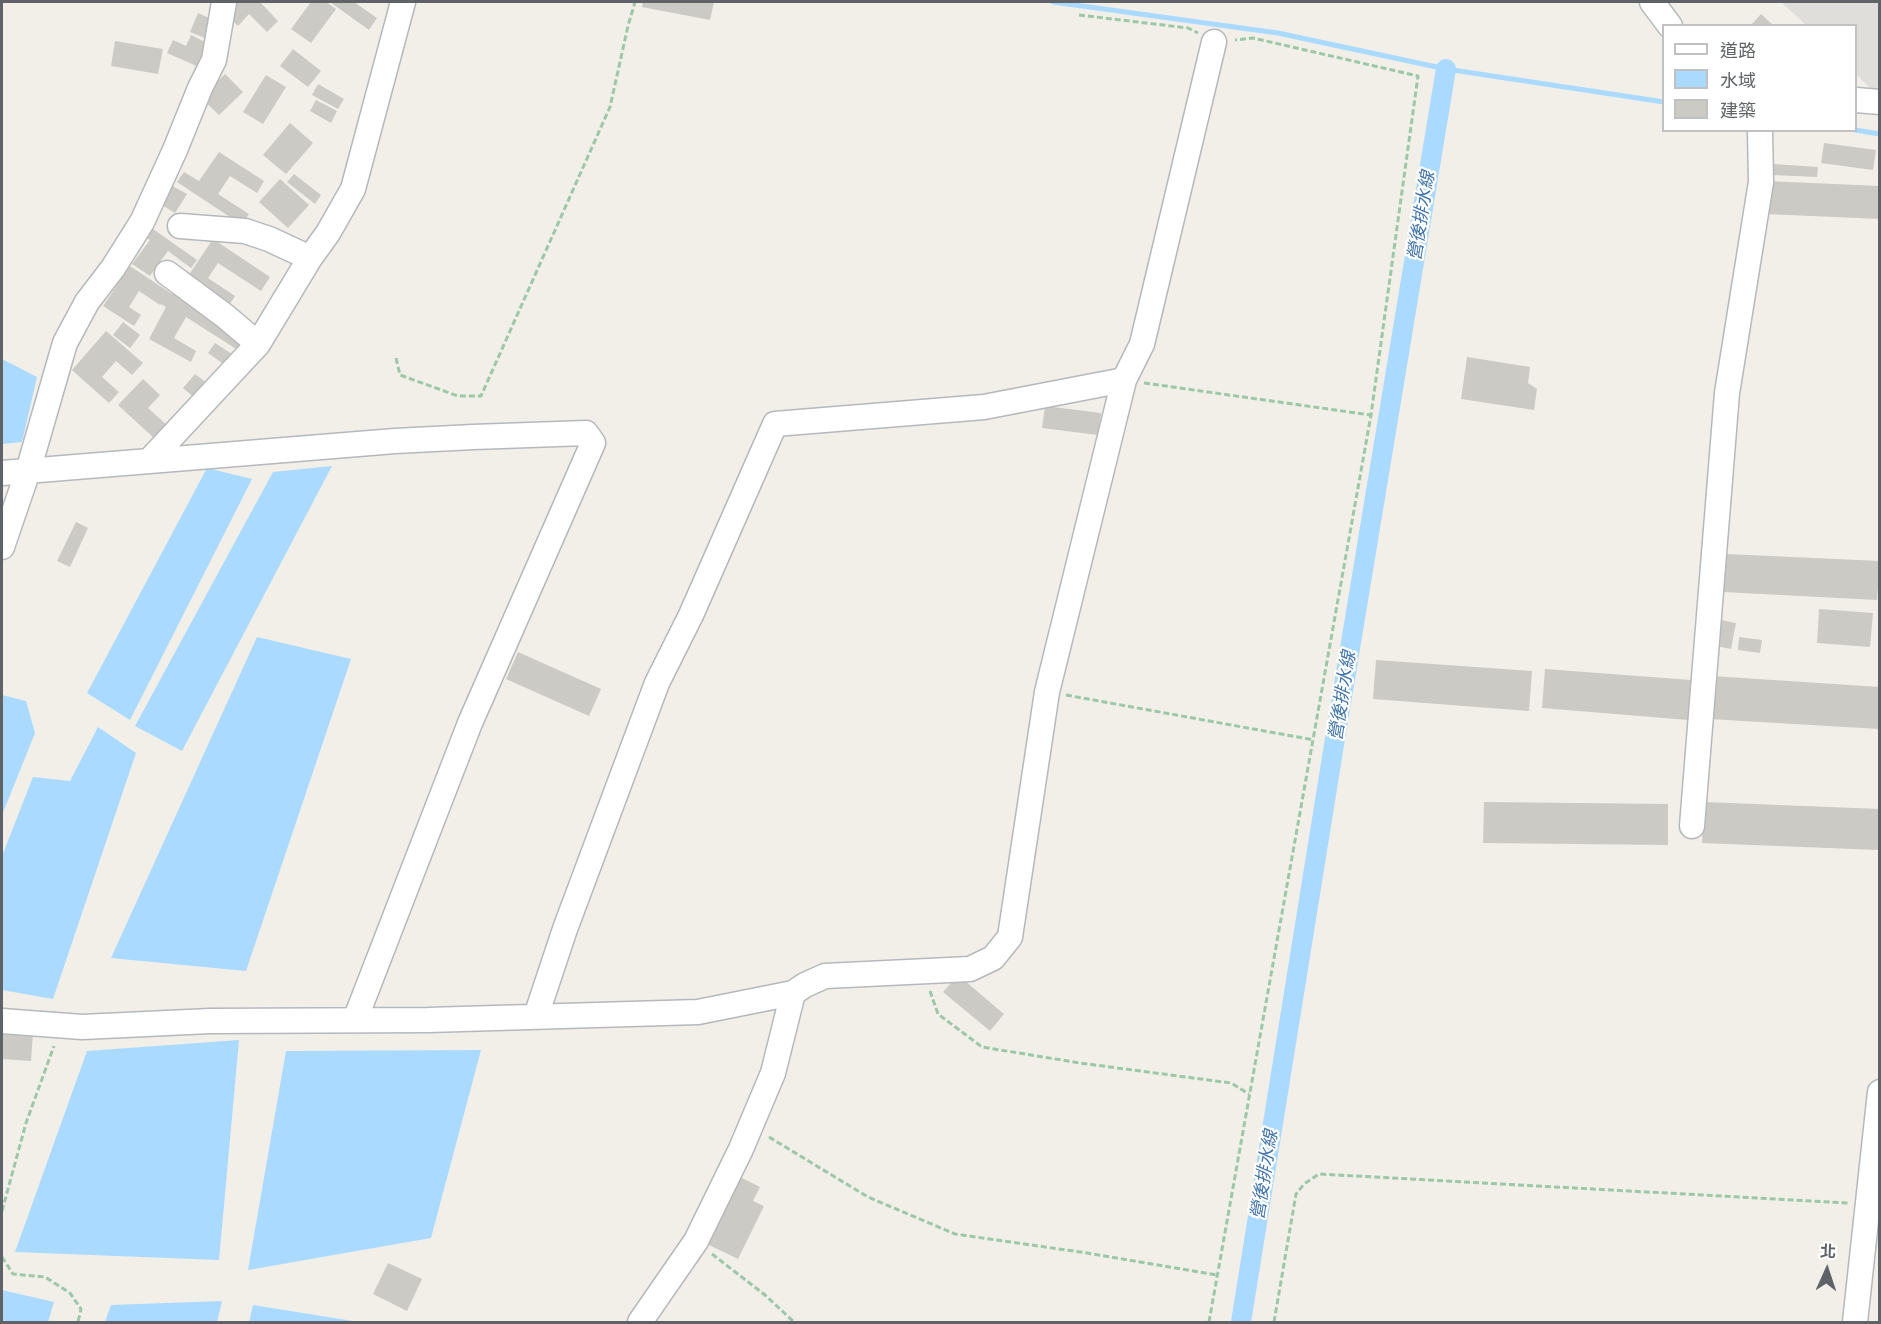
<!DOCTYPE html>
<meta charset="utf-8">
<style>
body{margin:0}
#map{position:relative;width:1881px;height:1324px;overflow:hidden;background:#f1efe8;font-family:Helvetica,"Noto Sans TC",sans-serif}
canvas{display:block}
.frame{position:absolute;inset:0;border:3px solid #5f6368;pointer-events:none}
.legend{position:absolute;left:1662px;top:24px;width:195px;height:108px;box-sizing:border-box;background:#fff;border:2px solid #bfc1c3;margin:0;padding:8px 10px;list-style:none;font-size:18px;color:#5f6368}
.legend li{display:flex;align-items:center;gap:12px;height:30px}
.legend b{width:30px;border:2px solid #bfc1c3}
.north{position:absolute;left:1797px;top:1240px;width:60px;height:60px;-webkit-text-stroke:4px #fff;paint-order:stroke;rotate:3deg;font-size:16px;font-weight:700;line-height:24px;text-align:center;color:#5f6368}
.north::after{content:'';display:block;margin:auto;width:21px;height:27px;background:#5f6368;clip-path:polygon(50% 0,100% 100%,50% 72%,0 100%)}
</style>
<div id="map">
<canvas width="1881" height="1324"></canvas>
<div class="frame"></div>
<ul class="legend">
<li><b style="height:8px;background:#fff"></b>道路</li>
<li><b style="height:16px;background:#aadaff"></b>水域</li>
<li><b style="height:16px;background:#cccac5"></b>建築</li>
</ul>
<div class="north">北</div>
</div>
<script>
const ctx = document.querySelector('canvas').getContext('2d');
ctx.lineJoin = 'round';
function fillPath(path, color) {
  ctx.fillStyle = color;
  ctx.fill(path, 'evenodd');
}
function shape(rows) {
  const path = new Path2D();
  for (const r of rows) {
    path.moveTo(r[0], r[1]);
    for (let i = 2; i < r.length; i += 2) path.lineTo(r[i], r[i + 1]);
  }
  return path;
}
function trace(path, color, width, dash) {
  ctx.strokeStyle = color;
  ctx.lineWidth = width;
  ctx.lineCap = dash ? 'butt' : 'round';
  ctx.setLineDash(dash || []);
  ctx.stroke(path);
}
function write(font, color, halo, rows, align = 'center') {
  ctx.font = font + ' Helvetica,"Noto Sans TC",sans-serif';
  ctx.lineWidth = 4.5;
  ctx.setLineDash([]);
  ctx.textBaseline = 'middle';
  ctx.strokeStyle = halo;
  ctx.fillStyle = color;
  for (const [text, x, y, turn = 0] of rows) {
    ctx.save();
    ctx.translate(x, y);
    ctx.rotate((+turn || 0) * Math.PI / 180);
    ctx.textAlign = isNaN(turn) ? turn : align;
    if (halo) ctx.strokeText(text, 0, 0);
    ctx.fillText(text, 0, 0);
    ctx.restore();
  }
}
fillPath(shape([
 [1781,2,1879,2,1879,97,1856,74,1856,26,1806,25]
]), '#e0deda');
fillPath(shape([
 [2,359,37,377,22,442,2,444],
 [332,466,182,751,135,726,273,472],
 [207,468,252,479,130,720,87,693],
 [257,637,351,659,246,971,111,958],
 [2,695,26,701,35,733,2,815],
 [98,727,136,753,53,999,2,990,2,856,33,777,70,781],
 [239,1040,219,1260,15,1252,87,1051],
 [481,1050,431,1238,248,1270,286,1051],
 [2,1290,54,1302,48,1322,2,1322],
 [222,1301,217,1322,105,1322,111,1305],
 [253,1305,359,1322,249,1322]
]), '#aadaff');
trace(shape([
 [1053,2,1278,33,1446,69,1664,102],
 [1855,130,1880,134]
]), '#aadaff', 5);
trace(shape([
 [1241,1322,1333,751,1446,69]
]), '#aadaff', 20);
fillPath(shape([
 [230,2,260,2,278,21,267,32,249,14,238,26,227,15],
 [311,2,326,2,336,9,311,43,291,29],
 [330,2,354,2,377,18,369,30],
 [643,2,714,2,710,20,642,7],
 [198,13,218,22,210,40,190,32],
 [1761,14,1774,26,1750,26],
 [191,35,211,45,201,68,167,53,173,40,186,46],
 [115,41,163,49,158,74,111,66],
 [293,49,321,71,308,87,280,66],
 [225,74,243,92,219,115,201,98],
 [266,75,286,87,263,124,243,112],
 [318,84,344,99,338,109,312,95],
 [316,100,337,111,331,123,310,111],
 [290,123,313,143,286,174,263,155],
 [1824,143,1876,150,1873,170,1821,163],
 [219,152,264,181,257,193,230,176,218,194,249,214,242,225,177,182,184,172,199,181],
 [1773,164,1818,167,1817,177,1772,175],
 [294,174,321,195,315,204,287,182],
 [280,179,309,205,288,228,259,202],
 [1767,181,1880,186,1880,219,1766,214],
 [165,182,187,194,175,213,154,200],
 [146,224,197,260,191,268,168,251,150,276,132,264,150,240,140,233],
 [213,239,270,277,261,291,218,263,208,278,235,296,228,307,186,279],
 [130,266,172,294,175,290,250,338,241,352,186,317,174,338,196,351,191,362,149,339,166,307,161,304,160,305,139,291,129,307,141,315,134,326,103,306],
 [123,322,140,335,130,348,113,335],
 [106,331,143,363,132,375,116,361,102,377,119,392,109,403,72,370],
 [215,343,232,354,225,365,208,353],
 [1467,357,1530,367,1528,383,1537,389,1534,410,1461,399],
 [195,374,208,384,196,399,183,388],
 [143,379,160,395,148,408,168,426,155,439,118,405],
 [1045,406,1101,413,1098,435,1042,428],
 [76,522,88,528,70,567,57,561],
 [1726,554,1880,561,1877,600,1723,592],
 [1819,609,1873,613,1870,647,1817,643],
 [1716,619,1736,623,1731,649,1711,645],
 [1739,637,1762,640,1760,653,1738,650],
 [518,652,601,689,589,716,506,679],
 [1376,660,1532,671,1529,711,1373,699],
 [1545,669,1691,680,1688,720,1542,708],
 [1712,676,1880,687,1879,729,1709,719],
 [1484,802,1668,804,1668,845,1483,843],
 [1704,802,1880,809,1878,850,1702,843],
 [958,975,1004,1014,990,1031,943,992],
 [2,1030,33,1033,31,1061,2,1059],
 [738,1176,760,1187,753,1201,764,1206,738,1259,705,1243],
 [388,1263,422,1279,407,1311,373,1294]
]), '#cccac5');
const minor = shape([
 [1652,2,1670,26],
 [1856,100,1880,102],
 [180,226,245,231,269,239,310,258],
 [167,273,225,316,258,344],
 [149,461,258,344,310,258,328,233,353,189,403,2],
 [2,473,395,441,473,437,586,433,593,443,470,723,355,1020],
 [2,547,28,471,65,343,87,302,113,268,142,222,175,150,200,88,214,60,224,2],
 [1692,826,1727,393,1761,182,1760,130],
 [536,1016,565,929,657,683,691,615,775,424,984,407,1124,380],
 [2,1021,82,1027,210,1021,428,1020,698,1012,793,993],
 [640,1322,696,1241,741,1149,773,1073,793,993,805,985,825,976,970,969,993,958,1010,937,1047,692,1124,380,1142,344,1214,42],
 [1855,1322,1880,1092]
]);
trace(minor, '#b5b8bc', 27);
trace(shape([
 [1079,15,1188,28,1198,33],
 [396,358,400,375,458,396,481,396,610,107,628,26,635,2],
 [1144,383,1371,415],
 [1066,695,1314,740],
 [930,991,938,1014,982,1047,1080,1063,1231,1083,1249,1094],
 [769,1137,868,1197,955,1234,1087,1253,1217,1275],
 [2,1211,26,1123,54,1046],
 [712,1254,765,1295,794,1322],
 [2,1257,13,1274,45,1277,70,1293,81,1309,78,1322],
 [1209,1322,1371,415,1418,76,1253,38,1235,40],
 [1274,1322,1296,1194,1304,1184,1319,1174,1848,1203]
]), '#9cc7a9', 3, [6, 3]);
trace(minor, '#fff', 24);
write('italic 18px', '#4174aa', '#fff', [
 ["營後排水線",1422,216,-81],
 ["營後排水線",1343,696,-81],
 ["營後排水線",1265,1175,-81]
]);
</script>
